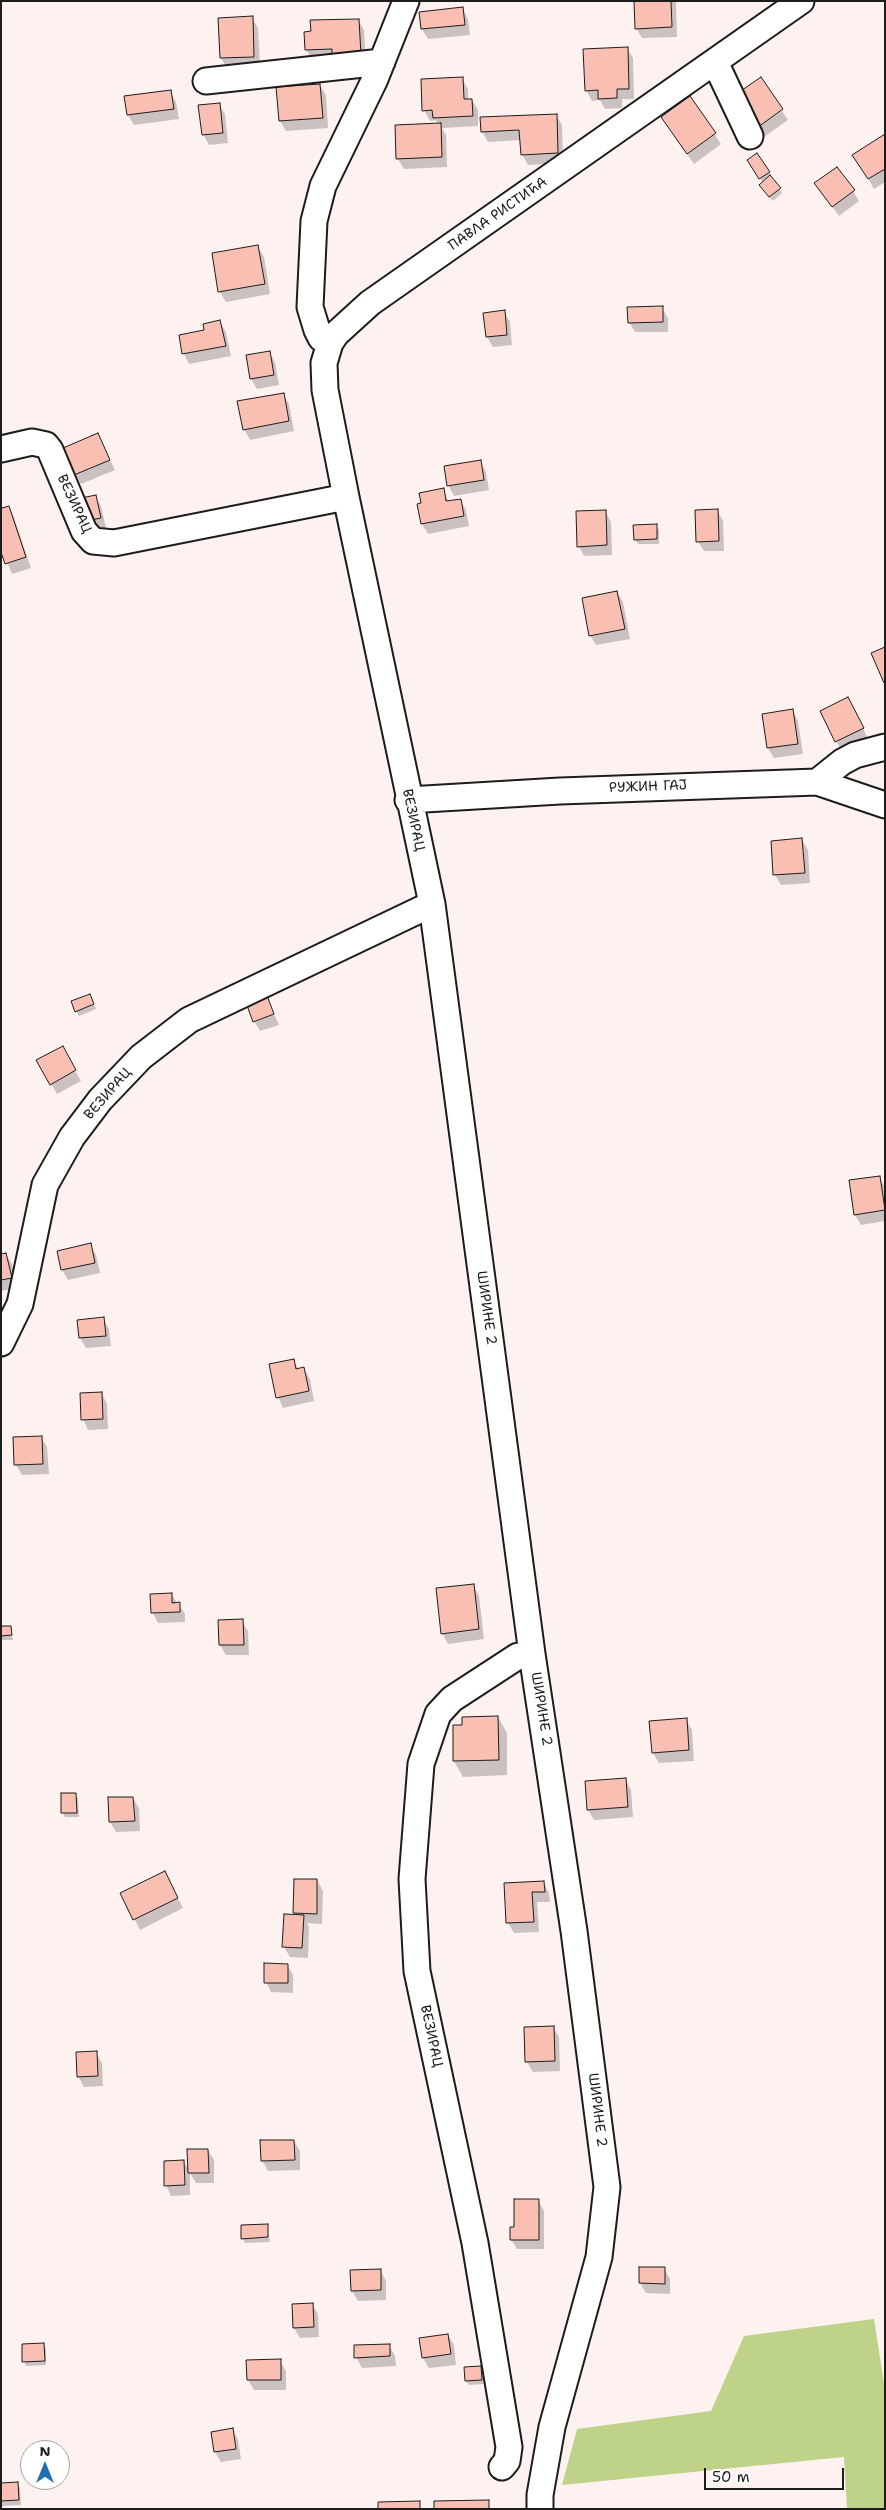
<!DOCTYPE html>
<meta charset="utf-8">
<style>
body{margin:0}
#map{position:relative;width:886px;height:2510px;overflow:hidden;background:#fef2f0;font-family:"Shantell Sans",sans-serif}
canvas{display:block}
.frame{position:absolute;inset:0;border:2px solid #1c1c1c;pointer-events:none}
.north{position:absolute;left:20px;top:2440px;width:50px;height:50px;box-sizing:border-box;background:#fff;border:1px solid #a4a4a4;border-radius:50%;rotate:0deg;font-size:14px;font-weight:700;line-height:20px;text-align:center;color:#1c1c1c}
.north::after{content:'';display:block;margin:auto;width:18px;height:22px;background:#1f6fb2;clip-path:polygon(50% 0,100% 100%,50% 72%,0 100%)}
.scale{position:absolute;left:704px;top:2468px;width:140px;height:22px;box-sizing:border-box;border:2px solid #1c1c1c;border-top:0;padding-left:6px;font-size:15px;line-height:18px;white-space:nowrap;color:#1c1c1c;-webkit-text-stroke:4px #fff;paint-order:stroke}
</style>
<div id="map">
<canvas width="886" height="2510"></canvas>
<div class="frame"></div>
<div class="north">N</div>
<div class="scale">50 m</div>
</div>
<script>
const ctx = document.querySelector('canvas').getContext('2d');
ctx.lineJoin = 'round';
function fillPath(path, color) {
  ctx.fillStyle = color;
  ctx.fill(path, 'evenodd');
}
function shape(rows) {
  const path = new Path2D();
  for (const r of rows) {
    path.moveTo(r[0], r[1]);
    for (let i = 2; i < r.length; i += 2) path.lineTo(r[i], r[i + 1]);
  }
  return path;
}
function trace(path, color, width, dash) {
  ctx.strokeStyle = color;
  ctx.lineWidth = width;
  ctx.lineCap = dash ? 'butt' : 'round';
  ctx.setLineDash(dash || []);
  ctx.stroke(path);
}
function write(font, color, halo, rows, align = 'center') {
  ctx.font = font + ' "Shantell Sans",sans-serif';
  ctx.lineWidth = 5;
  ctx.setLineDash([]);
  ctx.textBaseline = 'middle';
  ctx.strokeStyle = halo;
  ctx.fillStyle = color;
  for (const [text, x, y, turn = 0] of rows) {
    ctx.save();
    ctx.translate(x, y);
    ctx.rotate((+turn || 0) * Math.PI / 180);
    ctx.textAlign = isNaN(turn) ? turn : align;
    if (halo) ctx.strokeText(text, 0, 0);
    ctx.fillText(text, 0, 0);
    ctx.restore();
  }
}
fillPath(shape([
 [874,2319,885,2390,885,2509,847,2509,844,2457,562,2485,577,2429,711,2411,744,2336]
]), '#bed288');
fillPath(shape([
 [635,1,676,1,677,37,642,38,636,28],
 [462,8,468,19,470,35,428,39,422,29],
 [252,18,258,28,260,67,227,68,221,58],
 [358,20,364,30,366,65,312,60,306,49,312,32],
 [627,48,633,58,634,99,622,99,622,108,605,109,600,100,592,101,586,90],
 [462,79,468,89,468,100,472,100,478,110,478,126,442,128,446,135,447,167,404,169,398,159,396,127,438,125,436,120,430,121,424,110],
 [760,79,788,120,764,137,742,105],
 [320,85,326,95,328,128,286,131,280,121],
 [170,91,176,102,179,119,134,125,128,115],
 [690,98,721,144,694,164,668,127],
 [219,104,225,114,228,143,209,145,203,134],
 [556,115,562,125,563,163,528,165,522,154,521,140,488,142,482,131],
 [885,137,885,182,874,189,860,165],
 [757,155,782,193,773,201,763,190,763,183,749,160],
 [816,184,853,191,859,201,839,216],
 [258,247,264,257,270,294,226,302,220,292],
 [662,308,668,318,668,332,635,332,629,322],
 [504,312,510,322,512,345,493,347,487,337],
 [220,322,226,332,231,356,189,364,184,354,180,336,205,331],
 [269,352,275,362,279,385,257,389,251,379],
 [283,394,289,404,294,431,250,440,244,429],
 [98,435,115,470,81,484,75,474],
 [480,462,486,472,489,490,454,496,448,485],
 [443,490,449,502,460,500,466,510,469,526,428,534,422,524,423,504],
 [95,496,101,506,106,528,93,531,87,521],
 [1,505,3,509,8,507,14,517,31,568,12,574,1,548],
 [717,510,723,521,724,551,704,551,698,541],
 [605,511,611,522,612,555,584,556,579,546],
 [656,526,659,530,659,544,638,544,635,539],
 [617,592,623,602,630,639,596,645,590,635],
 [854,708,868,739,842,751,836,741],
 [792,710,798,721,803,754,774,758,768,748,763,715],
 [802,840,808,850,810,883,781,885,775,875,772,842],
 [265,994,279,1025,260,1031,254,1021],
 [92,1000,96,1009,79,1016,76,1011],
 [62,1048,81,1081,57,1094,38,1061],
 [879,1177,885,1187,885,1221,861,1225,855,1215],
 [90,1245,96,1255,100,1273,68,1280,62,1270],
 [6,1254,12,1264,17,1288,1,1291,1,1255],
 [103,1319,109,1329,111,1346,86,1348,80,1338,78,1321],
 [293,1360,299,1370,304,1369,310,1379,314,1401,283,1408,278,1397],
 [102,1394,107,1404,108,1429,88,1430,83,1419],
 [41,1437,47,1447,49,1474,22,1475,16,1465],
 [473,1585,479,1596,484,1639,448,1644,442,1633],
 [171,1594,185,1614,185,1622,158,1623,153,1613],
 [220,1621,242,1621,248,1631,249,1655,226,1655,220,1645],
 [1,1627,10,1627,13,1640,1,1640],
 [498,1717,507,1733,507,1775,463,1777,454,1761,454,1726],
 [686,1720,692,1730,694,1761,659,1763,653,1753],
 [625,1779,631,1790,633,1817,594,1820,588,1810],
 [76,1794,78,1799,79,1817,65,1817,63,1813],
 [133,1798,139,1808,140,1831,116,1832,110,1822],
 [317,1880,323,1891,322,1924,307,1923,309,1927,308,1958,290,1957,284,1947,296,1916,294,1913],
 [543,1882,549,1893,550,1902,537,1902,539,1932,514,1933,508,1923,506,1884],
 [170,1883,183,1908,140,1930,122,1894],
 [287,1965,293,1975,293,1993,271,1992,266,1982],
 [553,2027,559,2037,560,2071,533,2072,527,2062],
 [96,2053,102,2063,103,2086,84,2087,78,2076],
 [294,2141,300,2151,300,2170,268,2171,262,2160],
 [208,2150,214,2160,214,2183,196,2183,190,2173,190,2195,171,2196,166,2185,184,2162,190,2172],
 [538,2200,544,2211,544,2249,517,2249,511,2239,516,2229],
 [267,2226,270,2242,245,2243,243,2238],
 [664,2268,670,2279,670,2294,646,2293,640,2283],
 [380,2270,386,2281,386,2300,358,2301,352,2291],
 [312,2304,318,2314,319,2337,300,2338,294,2328],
 [448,2335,454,2345,456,2365,429,2368,423,2358,420,2339],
 [43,2344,46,2349,46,2365,26,2366,24,2361],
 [389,2345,395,2356,396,2366,362,2368,356,2357],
 [280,2361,286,2371,286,2390,254,2390,248,2380],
 [480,2367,484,2384,469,2385,466,2381],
 [233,2430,238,2440,241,2459,221,2462,215,2452],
 [1,2484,17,2484,20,2488,21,2505,1,2506]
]), '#0003');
const building = shape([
 [634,1,671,1,672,27,635,29,634,1],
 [463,7,465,25,421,29,419,12,463,7],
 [253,16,254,57,220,58,218,18,253,16],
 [359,19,361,55,332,57,332,49,305,50,304,32,311,31,310,20,359,19],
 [628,47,629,89,617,89,617,98,598,99,598,90,585,91,583,49,628,47],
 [463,77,464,99,472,99,473,116,433,118,432,110,422,111,421,79,463,77],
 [761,77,783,109,758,127,735,95,761,77],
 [320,84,323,118,279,121,276,87,320,84],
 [171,90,174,109,127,115,124,96,171,90],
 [690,96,716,133,687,154,661,117,690,96],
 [220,103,223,133,202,135,198,105,220,103],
 [557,114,558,153,521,155,519,130,481,132,480,117,557,114],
 [441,123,442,157,396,159,395,125,441,123],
 [885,134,885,169,868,179,852,155,885,134],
 [757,153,770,172,759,179,747,160,757,153],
 [837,167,855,190,832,207,814,183,837,167],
 [770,175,781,188,769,197,759,185,770,175],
 [258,245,265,284,218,292,212,253,258,245],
 [663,306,663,322,628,323,627,307,663,306],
 [505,310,507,335,486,337,483,313,505,310],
 [220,320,226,346,182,354,179,335,204,330,203,324,220,320],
 [270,351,274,375,250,379,246,355,270,351],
 [284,393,289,421,243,430,237,401,284,393],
 [98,433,110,460,74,475,63,448,98,433],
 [481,460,484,480,447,486,444,466,481,460],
 [444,488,446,501,461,499,464,516,421,524,417,504,421,503,419,493,444,488],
 [96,495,101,518,86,521,81,498,96,495],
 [1,505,2,508,9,506,26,557,5,564,1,552,1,505],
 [718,509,719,541,696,542,695,510,718,509],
 [606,510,607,545,577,547,576,511,606,510],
 [657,524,657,539,634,540,633,525,657,524],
 [617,591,625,629,589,636,582,598,617,591],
 [885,647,885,683,884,683,871,653,885,647],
 [848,697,864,728,835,742,820,711,848,697],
 [793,709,798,744,767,748,762,714,793,709],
 [802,838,805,873,773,875,771,841,802,838],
 [266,993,274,1014,253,1022,245,1000,266,993],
 [90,994,94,1004,75,1012,71,1001,90,994],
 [63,1046,76,1070,50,1085,36,1060,63,1046],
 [880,1176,885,1210,854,1215,849,1180,880,1176],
 [91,1243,95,1263,61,1270,57,1251,91,1243],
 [6,1253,12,1278,1,1280,1,1254,6,1253],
 [104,1317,106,1336,79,1338,77,1320,104,1317],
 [294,1359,296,1369,304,1367,309,1391,276,1398,269,1364,294,1359],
 [102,1392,103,1419,81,1420,80,1393,102,1392],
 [42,1436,43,1464,14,1465,13,1437,42,1436],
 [474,1584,479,1629,441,1634,436,1588,474,1584],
 [172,1593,172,1603,180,1602,180,1612,151,1613,150,1594,172,1593],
 [243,1619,244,1645,219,1645,218,1620,243,1619],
 [1,1626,11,1626,12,1635,1,1636,1,1626],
 [498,1716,499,1760,453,1761,453,1725,462,1725,462,1717,498,1716],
 [687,1718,689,1750,652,1753,649,1721,687,1718],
 [626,1778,628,1807,587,1810,585,1781,626,1778],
 [61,1793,76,1793,77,1813,61,1813,61,1793],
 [108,1797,133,1797,135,1821,109,1822,108,1797],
 [165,1871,178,1898,133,1920,120,1893,165,1871],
 [294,1879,317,1879,317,1914,293,1913,294,1879],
 [544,1881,545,1892,532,1892,534,1922,506,1923,504,1883,544,1881],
 [284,1914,304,1915,302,1948,282,1947,284,1914],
 [264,1963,288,1964,288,1983,264,1983,264,1963],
 [554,2026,555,2061,525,2062,524,2027,554,2026],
 [97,2051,98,2076,77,2077,76,2052,97,2051],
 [260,2140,294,2140,295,2160,261,2161,260,2140],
 [187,2149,208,2149,209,2173,188,2173,187,2149],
 [184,2160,185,2185,164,2186,164,2161,184,2160],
 [514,2199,539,2199,539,2240,510,2240,510,2227,514,2227,514,2199],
 [268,2224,268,2237,241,2239,241,2225,268,2224],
 [639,2267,665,2267,665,2284,639,2283,639,2267],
 [381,2269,381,2290,351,2291,350,2270,381,2269],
 [313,2303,314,2327,293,2328,292,2304,313,2303],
 [448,2334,451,2354,422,2358,419,2338,448,2334],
 [44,2343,45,2361,22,2362,22,2344,44,2343],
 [390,2344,390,2356,354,2358,354,2345,390,2344],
 [281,2359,281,2380,247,2380,246,2360,281,2359],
 [481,2366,482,2380,465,2381,464,2367,481,2366],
 [233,2428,236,2449,214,2452,211,2432,233,2428],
 [18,2482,19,2500,1,2501,1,2483,18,2482],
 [489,2500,489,2509,434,2509,434,2501,489,2500],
 [420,2501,420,2509,378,2509,378,2502,420,2501]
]);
fillPath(building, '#fabfb3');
trace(building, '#1c1c1c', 1);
const minor = shape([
 [715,62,750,136],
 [206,81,382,62],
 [330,343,321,338,317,330,310,307,314,221,323,186,375,79,406,1],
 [1,449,32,442,46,445,50,450,84,531,93,541,114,543,346,497,432,904,532,1654,574,1931,607,2187,599,2257,552,2427,540,2495,540,2509],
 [346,497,325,390,324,363,330,343,336,334,370,303,801,1],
 [817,782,842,762,855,755,885,747],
 [408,800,560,791,817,782,885,805],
 [1,1343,20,1304,45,1185,72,1137,100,1100,141,1057,189,1020,432,904],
 [502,2467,507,2461,509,2447,475,2243,417,1971,412,1879,421,1764,438,1714,452,1699,518,1656,532,1654]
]);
trace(minor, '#1c1c1c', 29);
trace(minor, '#fff', 25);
write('14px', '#1c1c1c', '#fff', [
 ["ПАВЛА РИСТИЋА",498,214,-35],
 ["ВЕЗИРАЦ",74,504,65],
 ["РУЖИН ГАЈ",648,787,-2],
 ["ВЕЗИРАЦ",413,820,78],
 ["ВЕЗИРАЦ",108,1094,-49],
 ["ШИРИНЕ 2",486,1308,82],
 ["ШИРИНЕ 2",541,1709,81],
 ["ВЕЗИРАЦ",431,2036,78],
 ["ШИРИНЕ 2",597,2110,83]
]);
</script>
